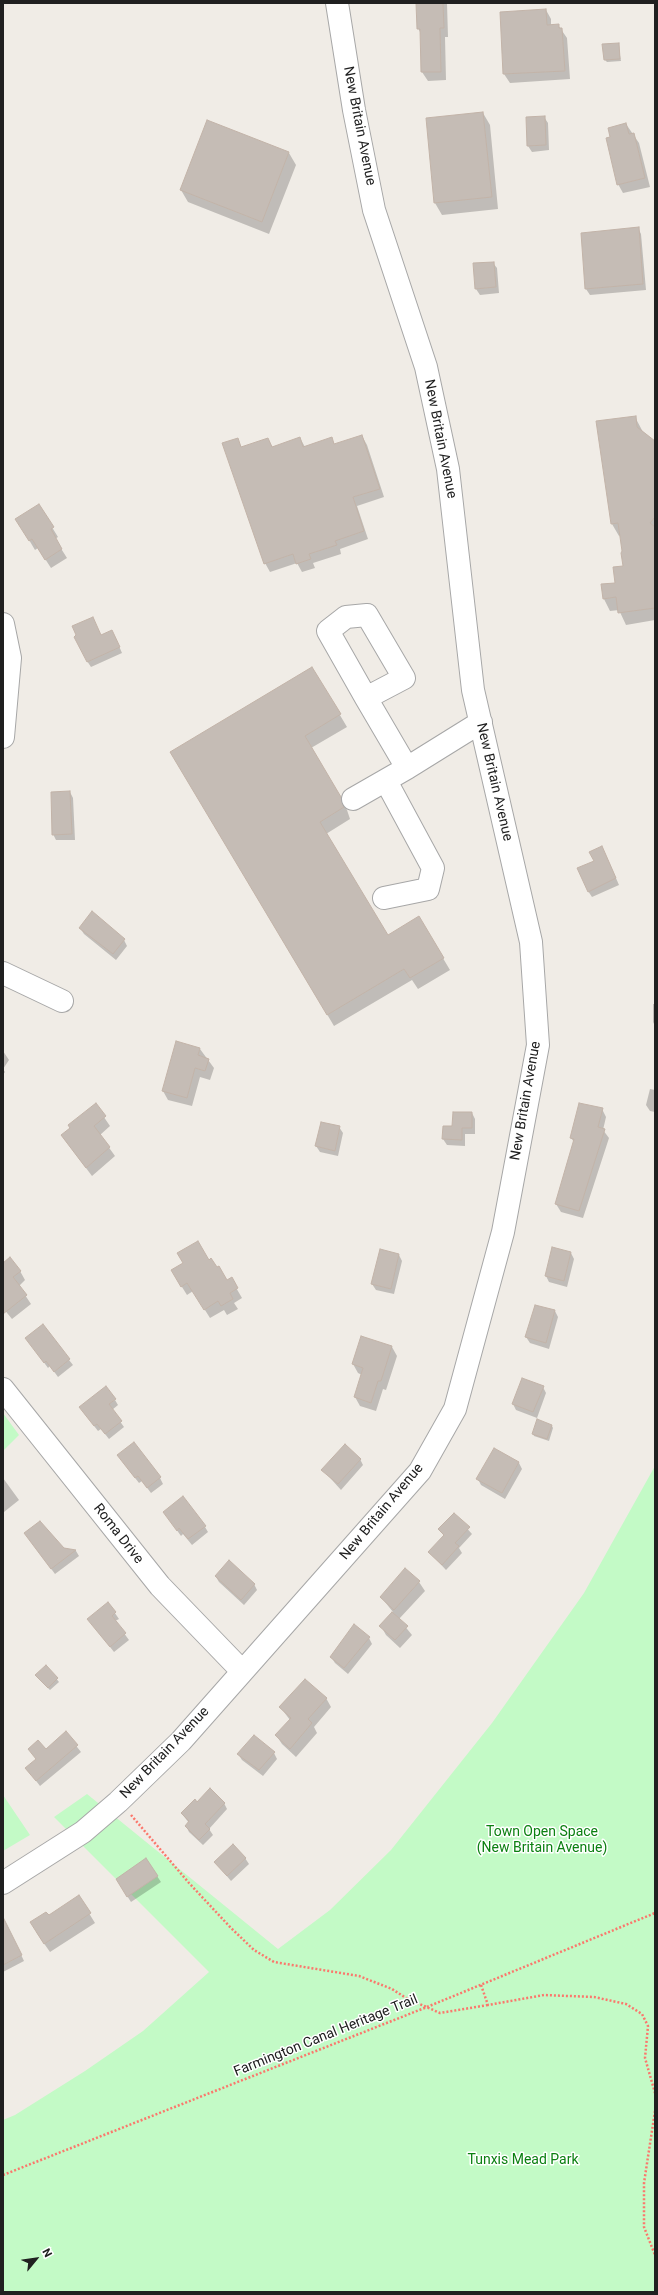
<!DOCTYPE html>
<style>
body{margin:0}
#map{position:relative;width:658px;height:2295px;overflow:hidden;background:#f0ece6;font-family:Roboto,sans-serif}
canvas{display:block}
.frame{position:absolute;inset:0;border:4px solid #202020;pointer-events:none}
.north{position:absolute;left:16px;top:2239px;width:40px;height:40px;-webkit-text-stroke:3px #fff;paint-order:stroke;rotate:61deg;font-size:11px;font-weight:700;line-height:16px;text-align:center;color:#202020}
.north::after{content:'';display:block;margin:auto;width:14px;height:18px;background:#202020;clip-path:polygon(50% 0,100% 100%,50% 72%,0 100%)}
</style>
<div id="map">
<canvas width="658" height="2295"></canvas>
<div class="frame"></div>
<div class="north">N</div>
</div>
<script>
const ctx = document.querySelector('canvas').getContext('2d');
ctx.lineJoin = 'round';
function fillPath(path, color) {
  ctx.fillStyle = color;
  ctx.fill(path, 'evenodd');
}
function shape(rows) {
  const path = new Path2D();
  for (const r of rows) {
    path.moveTo(r[0], r[1]);
    for (let i = 2; i < r.length; i += 2) path.lineTo(r[i], r[i + 1]);
  }
  return path;
}
function trace(path, color, width, dash) {
  ctx.strokeStyle = color;
  ctx.lineWidth = width;
  ctx.lineCap = dash ? 'butt' : 'round';
  ctx.setLineDash(dash || []);
  ctx.stroke(path);
}
function write(font, color, halo, rows, align = 'center') {
  ctx.font = font + ' Roboto,sans-serif';
  ctx.lineWidth = 3;
  ctx.setLineDash([]);
  ctx.textBaseline = 'middle';
  ctx.strokeStyle = halo;
  ctx.fillStyle = color;
  for (const [text, x, y, turn = 0] of rows) {
    ctx.save();
    ctx.translate(x, y);
    ctx.rotate((+turn || 0) * Math.PI / 180);
    ctx.textAlign = isNaN(turn) ? turn : align;
    if (halo) ctx.strokeText(text, 0, 0);
    ctx.fillText(text, 0, 0);
    ctx.restore();
  }
}
fillPath(shape([
 [3,1413,19,1435,3,1451],
 [655,1466,655,2292,3,2292,3,2120,15,2115,85,2071,143,2031,209,1972,54,1817,87,1794,278,1949,330,1910,391,1850,492,1723,584,1593],
 [3,1795,30,1835,3,1851]
]), '#c3fac6');
fillPath(shape([
 [415,3,447,3,448,37,445,37,446,80,428,81,422,72,421,34,418,28,418,7],
 [546,10,551,19,551,25,558,25,567,38,570,79,510,83,504,74],
 [618,44,621,61,607,62,605,60],
 [483,113,490,125,498,209,442,215,435,203],
 [544,117,548,123,549,150,532,152,528,146],
 [207,121,289,153,296,165,269,234,188,202,181,190],
 [626,124,639,143,650,187,623,193,618,184,611,138],
 [638,228,641,234,646,290,590,295,586,289],
 [493,263,497,268,499,293,480,295,476,289],
 [635,417,643,432,655,442,655,620,626,625,619,610,610,611,604,599,602,585,616,584,624,567,621,535,619,536,612,524],
 [362,436,367,445,384,497,357,506,368,539,340,549,341,554,313,563,315,568,302,572,297,563,270,572,265,563,237,439,242,448,268,439,273,448,300,438,305,447,331,438,335,445],
 [39,506,58,537,55,539,67,558,51,568,38,548,35,550,22,528],
 [101,636,115,637,122,653,91,667,87,661],
 [312,668,347,727,311,748,347,810,350,819,326,834,387,937,419,918,450,970,418,989,412,980,334,1026,171,752],
 [70,792,73,798,75,840,56,840,53,834],
 [605,853,619,885,592,897,588,891,595,862],
 [80,928,124,940,127,946,116,960,84,934],
 [653,1004,655,1004,655,1026,653,1022],
 [200,1049,214,1068,210,1080,200,1077,192,1106,168,1100,163,1091],
 [3,1051,9,1060,3,1069,5,1072,3,1075],
 [650,1089,655,1090,655,1112,650,1111,646,1105],
 [95,1104,110,1126,100,1135,115,1156,92,1176,62,1136],
 [602,1109,606,1117,603,1130,609,1138,583,1218,561,1212,556,1204,574,1142,571,1138],
 [472,1113,475,1119,475,1134,465,1134,465,1146,447,1145,443,1139,453,1127],
 [322,1124,339,1127,343,1133,338,1156,320,1152,316,1146],
 [553,1248,571,1253,574,1259,567,1287,549,1282,546,1276],
 [380,1251,399,1255,402,1261,394,1294,376,1290,372,1284],
 [208,1261,227,1281,231,1279,242,1298,234,1303,238,1309,227,1315,224,1310,210,1318,193,1291,187,1295,172,1271],
 [3,1264,20,1271,25,1280,19,1286,31,1304,12,1319,3,1308],
 [535,1306,555,1311,558,1317,549,1349,530,1343,526,1337],
 [42,1326,73,1365,58,1377,50,1366,48,1368,26,1338],
 [362,1337,392,1347,397,1356,386,1390,383,1389,376,1411,360,1406,355,1397,362,1375,358,1373,353,1364],
 [543,1387,546,1393,537,1418,516,1410,513,1404],
 [115,1400,118,1405,112,1410,124,1427,109,1439,101,1429,98,1431,84,1413],
 [537,1421,552,1426,553,1428,549,1441,534,1436,533,1434],
 [494,1449,519,1463,522,1469,505,1499,481,1485,478,1479],
 [360,1459,363,1465,341,1490,323,1470],
 [122,1461,160,1478,163,1484,151,1493,142,1481,139,1483],
 [3,1478,19,1500,4,1512,3,1511],
 [164,1512,205,1527,208,1532,192,1545,183,1534,181,1536],
 [454,1514,472,1534,459,1548,462,1553,446,1570,429,1552,444,1536,440,1530],
 [29,1539,76,1551,79,1556,55,1574],
 [405,1569,419,1582,425,1591,399,1619,412,1635,400,1648,386,1635,381,1626,393,1612,381,1597],
 [216,1577,254,1584,257,1590,244,1605,219,1582],
 [108,1603,119,1619,115,1621,129,1640,114,1652,88,1619],
 [369,1638,372,1644,348,1674,335,1663,331,1657],
 [46,1666,59,1682,50,1690,38,1678],
 [326,1698,331,1707,314,1727,317,1733,296,1757,282,1744,276,1735,290,1720,281,1708],
 [66,1733,81,1752,40,1786,27,1769,37,1760,29,1749,46,1751],
 [274,1753,277,1759,263,1776,242,1760,238,1754],
 [197,1803,224,1803,227,1809,209,1829,213,1835,203,1845,189,1832,186,1826,189,1823,182,1814],
 [245,1858,249,1864,231,1881,215,1862],
 [157,1876,161,1882,131,1902,120,1885],
 [79,1897,95,1923,50,1952,36,1932,48,1917],
 [3,1940,15,1942,24,1961,3,1972]
]), '#0003');
const building = shape([
 [416,3,443,3,444,28,440,28,441,72,421,72,420,29,417,29,416,3],
 [546,9,547,25,559,24,559,28,562,28,565,71,503,74,500,12,546,9],
 [619,43,620,59,604,60,602,44,619,43],
 [483,112,492,197,434,203,426,118,483,112],
 [545,116,546,145,527,146,526,117,545,116],
 [207,120,289,152,262,222,180,190,207,120],
 [626,123,629,134,634,133,645,178,617,185,606,138,610,137,608,128,626,123],
 [639,227,643,284,585,289,581,233,639,227],
 [494,262,496,287,475,289,473,263,494,262],
 [636,416,637,427,655,441,655,517,650,523,655,527,655,608,618,613,616,597,603,599,601,584,615,583,613,567,623,566,621,553,622,551,618,523,611,524,596,421,636,416],
 [362,435,380,489,353,497,364,531,335,541,337,545,309,554,311,559,296,564,293,554,264,564,222,443,238,438,241,447,268,438,272,447,300,437,303,447,332,437,334,444,362,435],
 [39,504,54,527,51,529,62,549,45,560,32,539,29,541,15,519,39,504],
 [93,617,101,635,112,630,120,647,87,662,74,637,76,635,72,626,93,617],
 [312,667,341,714,305,736,341,797,344,807,320,822,388,935,419,916,444,958,410,978,404,969,327,1015,170,752,312,667],
 [70,791,72,834,52,835,51,792,70,791],
 [602,846,616,878,588,892,577,868,594,861,589,852,602,846],
 [92,911,125,939,113,954,79,928,92,911],
 [176,1041,200,1048,198,1055,209,1059,205,1071,195,1068,187,1098,162,1091,176,1041],
 [96,1103,106,1116,94,1126,110,1147,86,1168,61,1135,70,1128,68,1125,96,1103],
 [579,1103,603,1108,598,1127,605,1129,579,1211,555,1204,574,1139,570,1138,579,1103],
 [453,1112,472,1112,472,1128,462,1128,462,1140,442,1139,443,1126,452,1126,453,1112],
 [321,1122,340,1126,335,1151,315,1146,321,1122],
 [198,1241,209,1260,211,1258,217,1267,219,1266,227,1280,232,1277,238,1288,230,1293,233,1299,221,1306,218,1301,204,1310,187,1283,181,1287,171,1270,183,1263,177,1253,198,1241],
 [552,1247,571,1252,564,1281,545,1276,552,1247],
 [380,1249,399,1254,391,1289,371,1284,380,1249],
 [10,1257,21,1271,13,1277,27,1295,3,1314,3,1263,10,1257],
 [535,1305,555,1310,546,1343,525,1337,535,1305],
 [43,1324,70,1359,54,1372,46,1361,44,1363,25,1338,43,1324],
 [361,1336,392,1346,381,1381,378,1381,371,1403,354,1397,363,1368,352,1364,361,1336],
 [522,1378,544,1386,533,1412,512,1404,522,1378],
 [106,1386,116,1399,109,1404,122,1421,105,1434,97,1424,94,1426,79,1407,106,1386],
 [537,1419,552,1425,547,1439,532,1434,537,1419],
 [134,1442,161,1477,147,1488,138,1476,135,1478,117,1455,134,1442],
 [345,1444,361,1459,338,1484,321,1470,345,1444],
 [494,1448,519,1462,502,1493,476,1479,494,1448],
 [183,1496,206,1526,188,1539,179,1528,177,1531,163,1512,183,1496],
 [454,1513,470,1527,455,1543,459,1546,442,1565,428,1552,444,1535,438,1529,454,1513],
 [40,1521,64,1548,76,1550,51,1569,24,1533,40,1521],
 [229,1560,255,1584,241,1600,215,1576,229,1560],
 [405,1568,420,1581,394,1610,380,1597,405,1568],
 [108,1602,116,1612,112,1616,126,1633,110,1647,87,1619,108,1602],
 [392,1612,408,1626,395,1640,379,1626,392,1612],
 [354,1624,370,1637,344,1668,330,1657,354,1624],
 [46,1665,58,1678,48,1688,35,1675,46,1665],
 [305,1679,327,1698,308,1719,312,1723,290,1749,275,1735,291,1718,279,1707,305,1679],
 [66,1731,78,1745,36,1781,25,1768,36,1759,28,1749,38,1740,46,1749,66,1731],
 [254,1735,275,1752,259,1770,237,1754,254,1735],
 [210,1788,225,1803,205,1824,210,1829,199,1840,185,1826,189,1821,181,1813,195,1799,197,1802,210,1788],
 [233,1844,246,1858,227,1876,214,1862,233,1844],
 [146,1858,158,1876,127,1897,116,1879,146,1858],
 [79,1895,91,1913,44,1944,30,1922,46,1912,49,1915,79,1895],
 [3,1917,22,1955,3,1965,3,1917]
]);
fillPath(building, '#c5bcb5');
trace(building, '#c2b3a8', 1);
const minor = shape([
 [3,624,10,658,3,737],
 [366,698,404,678,367,615,346,617,328,631,366,698,407,768],
 [353,799,407,768,481,722],
 [384,898,428,889,433,868,386,781],
 [3,973,62,1001],
 [3,1389,160,1586,242,1671],
 [3,1883,83,1832,118,1802,181,1741,420,1471,455,1409,503,1232,538,1045,531,942,473,690,448,469,426,367,374,210,354,110,337,3]
]);
trace(minor, '#a7a7a7', 24);
trace(shape([
 [131,1815,189,1883,231,1928,254,1950,274,1962,359,1976,392,1989,406,1998,440,2013,488,2005],
 [481,1985,488,2005,544,1995,594,1997,626,2004,642,2014,648,2026,645,2058,655,2093],
 [655,2111,644,2183,644,2227,655,2255],
 [3,2175,427,2007,655,1913]
]), '#fb776c', 2.5, [2, 2]);
trace(minor, '#fff', 22);
write('14px', '#202020', '#fff', [
 ["New Britain Avenue",359,126,79],
 ["New Britain Avenue",440,439,79],
 ["New Britain Avenue",494,782,77],
 ["New Britain Avenue",526,1101,-80],
 ["New Britain Avenue",382,1512,-50],
 ["Roma Drive",118,1534,52],
 ["New Britain Avenue",165,1753,-46],
 ["Farmington Canal Heritage Trail",326,2036,-22]
]);
write('14px', '#0b8011', '#fff', [
 ["Town Open Space",542,1832],
 ["(New Britain Avenue)",542,1848],
 ["Tunxis Mead Park",523,2160]
]);
</script>
